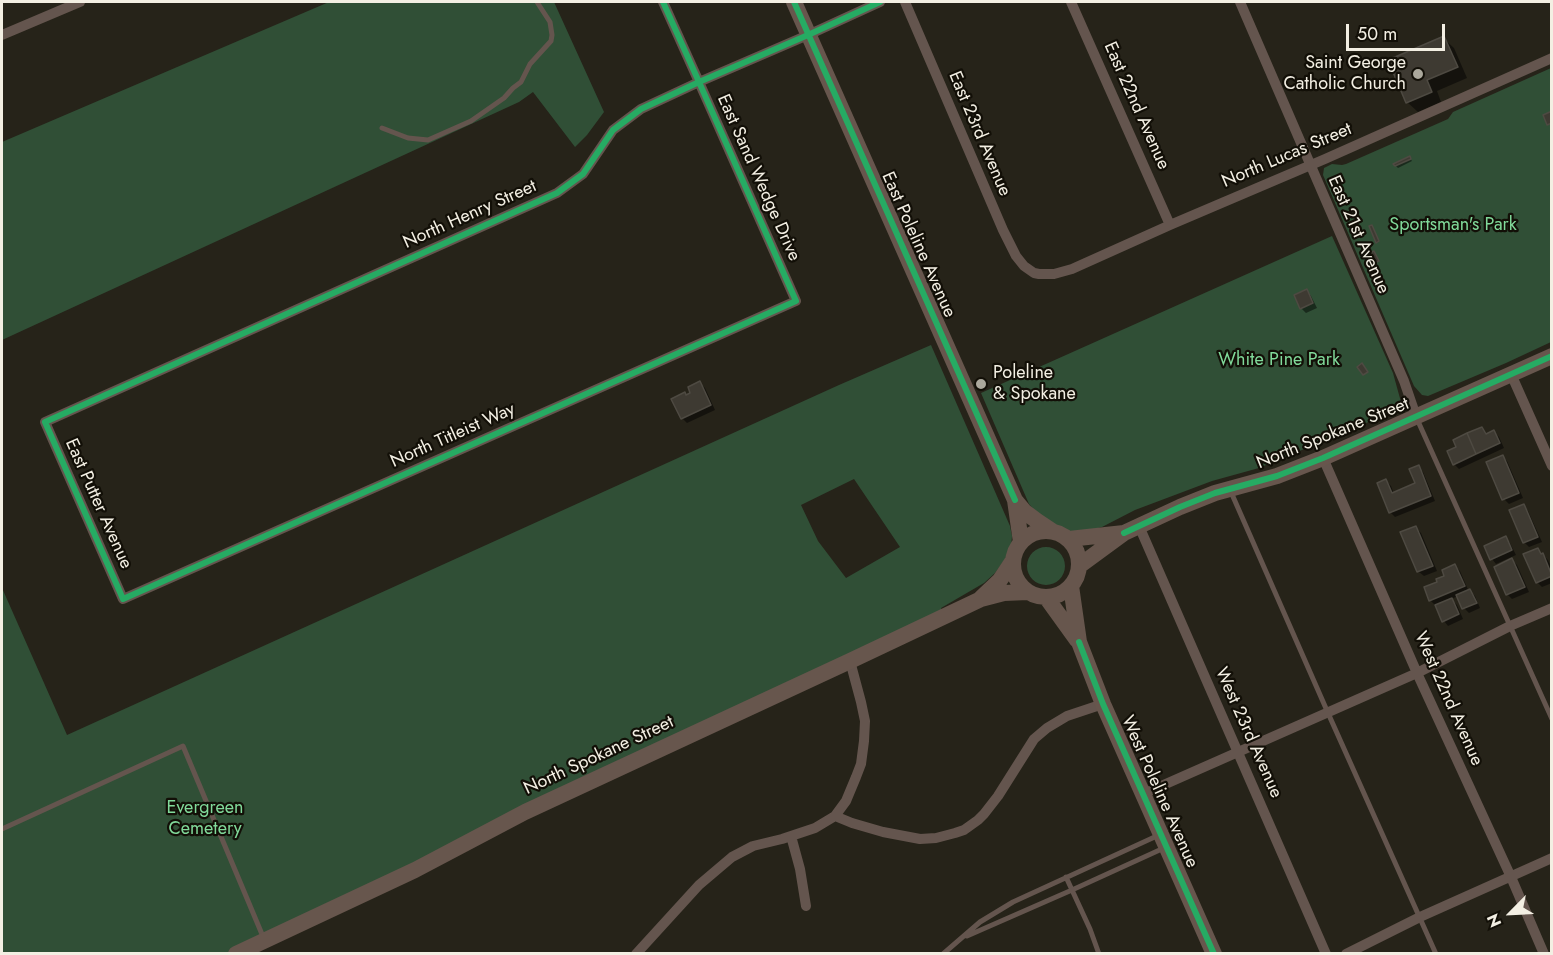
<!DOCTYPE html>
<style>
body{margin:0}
#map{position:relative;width:1553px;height:955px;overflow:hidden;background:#262319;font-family:Jost,sans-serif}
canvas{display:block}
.frame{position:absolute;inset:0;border:3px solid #f3efe3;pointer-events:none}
.north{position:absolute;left:1481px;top:883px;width:60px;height:60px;-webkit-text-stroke:4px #120f07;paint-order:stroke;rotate:246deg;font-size:16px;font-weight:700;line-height:24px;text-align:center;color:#f3efe3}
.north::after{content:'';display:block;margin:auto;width:21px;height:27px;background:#f3efe3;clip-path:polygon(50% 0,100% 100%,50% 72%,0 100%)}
.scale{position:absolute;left:1346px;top:24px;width:99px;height:27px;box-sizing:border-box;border:3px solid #f3efe3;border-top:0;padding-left:8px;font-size:18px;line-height:21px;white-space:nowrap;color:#f3efe3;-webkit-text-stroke:4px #120f07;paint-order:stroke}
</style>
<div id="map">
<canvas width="1553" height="955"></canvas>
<div class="frame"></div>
<div class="north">N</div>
<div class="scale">50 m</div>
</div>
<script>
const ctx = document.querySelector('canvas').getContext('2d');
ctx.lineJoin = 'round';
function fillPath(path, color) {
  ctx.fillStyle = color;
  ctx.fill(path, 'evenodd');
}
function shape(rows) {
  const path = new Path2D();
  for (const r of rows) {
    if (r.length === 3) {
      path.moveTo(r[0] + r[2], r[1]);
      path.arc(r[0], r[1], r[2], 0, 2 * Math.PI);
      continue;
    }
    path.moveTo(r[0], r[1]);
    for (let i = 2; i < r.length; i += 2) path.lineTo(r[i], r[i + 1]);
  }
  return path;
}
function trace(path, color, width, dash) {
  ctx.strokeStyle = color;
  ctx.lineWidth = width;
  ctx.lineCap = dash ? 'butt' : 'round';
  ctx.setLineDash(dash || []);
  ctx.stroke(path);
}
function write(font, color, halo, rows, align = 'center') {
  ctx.font = font + ' Jost,sans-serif';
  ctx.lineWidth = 4.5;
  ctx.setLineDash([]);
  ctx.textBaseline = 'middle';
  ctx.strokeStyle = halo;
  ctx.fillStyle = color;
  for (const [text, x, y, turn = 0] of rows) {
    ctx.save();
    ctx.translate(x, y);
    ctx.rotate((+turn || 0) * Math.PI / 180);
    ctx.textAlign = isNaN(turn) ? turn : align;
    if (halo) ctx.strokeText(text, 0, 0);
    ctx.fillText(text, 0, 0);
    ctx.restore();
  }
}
fillPath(shape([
 [329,2,554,2,604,112,587,135,575,147,533,92,519,102,2,340,2,142],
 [1551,68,1551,342,1506,363,1428,396,1422,395,1414,386,1323,175,1324,168,1332,164,1342,165,1346,164,1448,119,1453,112],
 [1332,236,1393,373,1401,402,1397,410,1259,468,1212,481,1135,510,1102,527,1084,532,1067,532,1058,528,1044,521,1029,504,981,393],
 [931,345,1010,526,1012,536,1011,548,1005,559,995,573,984,583,941,608,944,615,236,954,2,953,2,588,67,735,839,385],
 [854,479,900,547,846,578,818,541,801,505],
 [1046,566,19]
]), '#304f36');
fillPath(shape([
 [1443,38,1454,48,1467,78,1437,91,1441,102,1418,112,1407,102],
 [1410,158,1412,161,1398,168,1396,166],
 [1307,291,1311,296,1317,308,1306,313,1301,308],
 [700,383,705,388,715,410,687,423,682,418,687,396],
 [1482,428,1488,435,1494,432,1499,437,1504,448,1459,469,1454,464,1458,448],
 [1502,457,1507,461,1523,498,1509,504,1504,499],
 [1418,467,1423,472,1435,501,1395,517,1391,513,1379,484,1386,481,1391,486,1394,494,1417,484],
 [1523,506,1528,511,1542,542,1529,547,1525,543,1511,511],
 [1416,528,1421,533,1437,571,1424,576,1419,572,1402,533],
 [1506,538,1510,543,1516,555,1496,564,1492,559],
 [1538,550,1548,560,1552,569,1552,583,1542,587,1537,582],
 [1512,560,1517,565,1529,592,1512,599,1507,594],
 [1455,566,1460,571,1469,592,1470,591,1475,596,1480,608,1469,613,1464,608,1458,596,1451,599,1457,605,1463,619,1448,626,1444,621,1435,605,1430,600,1439,583]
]), '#0007');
const building = shape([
 [1444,36,1458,67,1427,80,1432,92,1406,103,1388,60,1444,36],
 [1552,111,1552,123,1547,125,1543,115,1552,111],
 [1410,156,1411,159,1395,166,1393,164,1410,156],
 [1372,225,1379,241,1376,243,1369,226,1372,225],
 [1374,251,1379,261,1372,264,1368,254,1374,251],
 [1307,289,1313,303,1300,309,1294,295,1307,289],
 [1362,363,1368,372,1363,375,1357,367,1362,363],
 [700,381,711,405,681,419,671,399,685,392,686,395,690,393,688,387,700,381],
 [1482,427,1486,434,1494,430,1500,443,1476,454,1467,433,1482,427],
 [1467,433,1476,454,1453,465,1447,451,1456,447,1453,440,1467,433],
 [1503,455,1519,493,1502,500,1486,462,1503,455],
 [1419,465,1431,496,1389,513,1377,483,1386,479,1392,493,1415,483,1409,469,1419,465],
 [1524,504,1538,537,1523,543,1509,510,1524,504],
 [1416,526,1433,566,1417,572,1400,532,1416,526],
 [1506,536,1512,550,1490,560,1484,546,1506,536],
 [1538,548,1541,554,1543,553,1552,576,1536,583,1523,554,1538,548],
 [1512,558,1525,587,1506,595,1494,567,1512,558],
 [1455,564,1465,586,1429,601,1424,587,1437,582,1436,579,1444,576,1442,570,1455,564],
 [1470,589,1477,603,1462,609,1456,595,1470,589],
 [1452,598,1459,614,1442,622,1435,605,1452,598]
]);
fillPath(building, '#3e3a32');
trace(building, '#4e4a42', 1.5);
trace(shape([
 [382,128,408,138,428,140,471,121,504,98,513,88,521,82,530,64,551,41,552,35,550,22,537,2],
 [1417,419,1552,719],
 [1231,492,1328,713,1436,954],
 [2,829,183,746,264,939],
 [1066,877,1090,929,1099,954],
 [967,936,1072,890,1164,848],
 [943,954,980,922,1013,902,1159,835]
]), '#64554e', 5);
trace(shape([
 [663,2,699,82,796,301,123,599,45,422,557,193,583,174,613,130,641,109,699,82,808,35,880,2],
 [905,2,1003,230,1016,256,1024,266,1034,273,1039,274,1054,274,1072,269,1170,225,1325,159,1552,58],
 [1071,2,1170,225],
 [1240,2,1404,381,1416,416],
 [2,35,80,2],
 [1511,374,1552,466],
 [1323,458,1417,673,1511,877,1544,954],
 [1139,526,1326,954],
 [1143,794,1417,673,1510,626,1552,608],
 [835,816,852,823,883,832,920,839,936,838,955,833,964,830,978,820,984,814,998,796,1034,739,1047,728,1067,716,1103,704],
 [791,836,800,869,806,906],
 [636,954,699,885,732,857,753,846,782,839,815,828,835,816,846,801,856,777,861,764,864,741,865,721,861,702,850,661],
 [1346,954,1420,917,1552,858]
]), '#64554e', 10);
trace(shape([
 [794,2,1015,500,1021,542],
 [1015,500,1025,512,1037,521,1052,531],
 [1046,564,33],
 [1069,539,1124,533],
 [1079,566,1124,533,1180,507,1215,493,1277,476,1323,458,1552,356],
 [1071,586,1079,642,1103,704,1214,954],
 [1046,597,1077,640],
 [981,598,1000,580,1012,562],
 [236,954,415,870,525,812,850,661,981,599,1004,593,1028,592]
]), '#67564d', 16);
trace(shape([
 [663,2,699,82,796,301,123,599,45,422,557,193,583,174,613,130,641,109,699,82,808,35,880,2],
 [794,2,1015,500],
 [1124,533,1180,507,1215,493,1277,476,1323,458,1552,356],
 [1079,642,1103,704,1214,954]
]), '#26ab63', 6);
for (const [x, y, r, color] of [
 [1418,74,6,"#aba89c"],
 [981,384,6,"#aba89c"]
]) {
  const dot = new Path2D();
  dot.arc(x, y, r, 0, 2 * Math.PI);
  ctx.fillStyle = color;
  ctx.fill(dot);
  trace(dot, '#120f07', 2);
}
write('18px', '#f3efe3', '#120f07', [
 ["Saint George",1406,64],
 ["Catholic Church",1406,85],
 ["Poleline",993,374,"left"],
 ["& Spokane",993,395,"left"]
], 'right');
write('18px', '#f3efe3', '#120f07', [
 ["East 22nd Avenue",1136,106,66],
 ["East 23rd Avenue",979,134,67],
 ["North Lucas Street",1287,156,-23],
 ["East Sand Wedge Drive",758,178,66],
 ["North Henry Street",470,215,-24],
 ["East 21st Avenue",1358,235,66],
 ["East Poleline Avenue",918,245,66],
 ["North Spokane Street",1333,434,-22],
 ["North Titleist Way",453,436,-24],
 ["East Putter Avenue",98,504,66],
 ["West 22nd Avenue",1448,699,66],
 ["West 23rd Avenue",1248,733,66],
 ["North Spokane Street",599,756,-25],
 ["West Poleline Avenue",1159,792,66]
]);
write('18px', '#81da9a', '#120f07', [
 ["Sportsman's Park",1453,226],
 ["White Pine Park",1279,361],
 ["Evergreen",205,809],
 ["Cemetery",205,830]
]);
</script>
